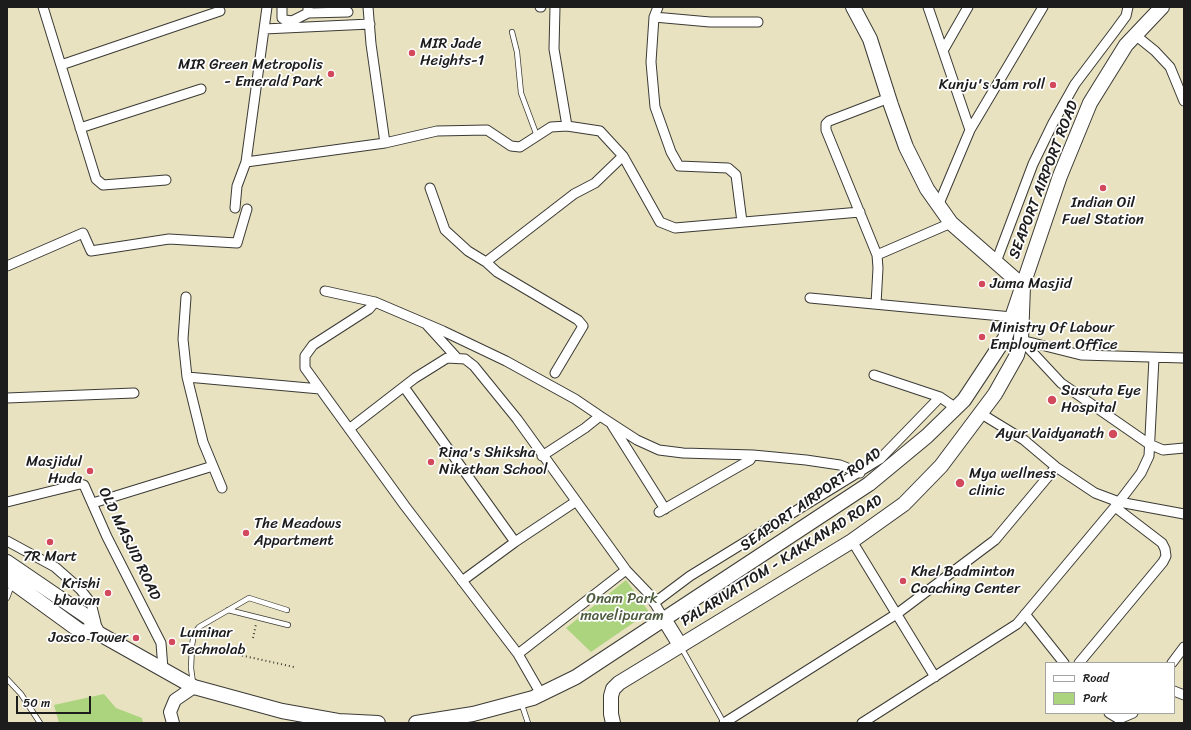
<!DOCTYPE html>
<style>
body{margin:0}
#map{position:relative;width:1191px;height:730px;overflow:hidden;background:#e8e2c0;font-family:Sriracha,sans-serif}
canvas{display:block}
.frame{position:absolute;inset:0;border:8px solid #1c1c1c;pointer-events:none}
.legend{position:absolute;left:1045px;top:662px;width:130px;height:52px;box-sizing:border-box;background:#fff;border:1px solid #a4a4a4;margin:0;padding:5px 7px;list-style:none;font-size:12px;color:#1c1c1c}
.legend li{display:flex;align-items:center;gap:8px;height:20px}
.legend b{width:20px;border:1px solid #a4a4a4}
.scale{position:absolute;left:16px;top:696px;width:75px;height:18px;box-sizing:border-box;border:2px solid #1c1c1c;border-top:0;padding-left:5px;font-size:12px;line-height:14px;white-space:nowrap;color:#1c1c1c;-webkit-text-stroke:3px #fff;paint-order:stroke}
</style>
<div id="map">
<canvas width="1191" height="730"></canvas>
<div class="frame"></div>
<ul class="legend">
<li><b style="height:5px;background:#fff"></b>Road</li>
<li><b style="height:11px;background:#acd47e"></b>Park</li>
</ul>
<div class="scale">50 m</div>
</div>
<script>
const ctx = document.querySelector('canvas').getContext('2d');
ctx.lineJoin = 'round';
function fillPath(path, color) {
  ctx.fillStyle = color;
  ctx.fill(path, 'evenodd');
}
function shape(rows) {
  const path = new Path2D();
  for (const r of rows) {
    path.moveTo(r[0], r[1]);
    for (let i = 2; i < r.length; i += 2) path.lineTo(r[i], r[i + 1]);
  }
  return path;
}
function trace(path, color, width, dash) {
  ctx.strokeStyle = color;
  ctx.lineWidth = width;
  ctx.lineCap = dash ? 'butt' : 'round';
  ctx.setLineDash(dash || []);
  ctx.stroke(path);
}
function write(font, color, halo, rows, align = 'center') {
  ctx.font = font + ' Sriracha,sans-serif';
  ctx.lineWidth = 3.5;
  ctx.setLineDash([]);
  ctx.textBaseline = 'middle';
  ctx.strokeStyle = halo;
  ctx.fillStyle = color;
  for (const [text, x, y, turn = 0] of rows) {
    ctx.save();
    ctx.translate(x, y);
    ctx.rotate((+turn || 0) * Math.PI / 180);
    ctx.textAlign = isNaN(turn) ? turn : align;
    if (halo) ctx.strokeText(text, 0, 0);
    ctx.fillText(text, 0, 0);
    ctx.restore();
  }
}
fillPath(shape([
 [626,580,649,612,591,652,566,628],
 [104,694,116,708,142,718,143,723,59,723,54,705]
]), '#acd47e');
const service = shape([
 [512,32,517,52,521,93,537,136],
 [7,598,12,585],
 [228,610,288,625],
 [681,647,724,723],
 [7,679,21,694,40,723],
 [193,683,191,668,192,645,194,634,199,627,249,598,287,610],
 [521,702,528,723]
]);
const minor = shape([
 [43,7,96,179,103,185,166,180],
 [282,7,282,18,285,20,292,21,308,13],
 [308,7,308,13,348,12],
 [368,7,371,44,385,143],
 [540,7,541,7],
 [555,7,554,49,567,126],
 [658,7,654,17,651,62,655,107,671,152,679,166,728,168,736,175,742,222],
 [928,7,970,130],
 [654,17,710,22,758,22],
 [264,29,370,24],
 [1134,34,1155,51,1170,67,1184,101],
 [944,49,968,7],
 [61,65,220,11],
 [80,128,201,89],
 [246,162,385,143,437,131,487,130,511,146,520,147,551,127,567,126,600,131,623,156,660,222,675,228,860,212],
 [430,188,445,230,468,251,486,262,574,194,595,183,623,156],
 [938,206,970,130,1043,7],
 [235,208,237,186,246,162,267,7],
 [877,255,951,223],
 [486,262,497,272,578,320,583,326,555,373],
 [996,262,1033,164,1053,123,1075,84,1115,31,1126,16,1128,7],
 [7,266,83,233,91,251,169,239,237,243,247,209],
 [325,291,375,302,443,331,506,361,575,399,600,416],
 [186,297,183,339,187,377,203,442,222,488],
 [810,298,1012,317],
 [375,302,369,309,313,345,305,356,305,368,405,506,518,654,541,694],
 [876,304,878,268,877,255,826,130,826,124,829,121,889,98],
 [427,325,457,358],
 [1021,340,1061,383,1149,444,1163,450,1184,448],
 [1021,340,1081,355,1184,358],
 [874,375,940,397],
 [187,377,320,389],
 [404,387,515,542],
 [7,398,134,393],
 [980,413,1024,440,1056,467,1095,493,1119,502,1184,514],
 [612,425,665,509],
 [349,429,415,378,447,358,465,359,474,366,517,419,626,570,649,594,664,619],
 [542,456,585,428,600,416,637,440,659,450,683,453,753,455,806,460,840,465,860,473],
 [7,502,80,484,84,485,107,537,161,643,163,669],
 [93,503,213,466],
 [659,512,750,460,753,455],
 [7,541,55,567,80,589,91,603,96,623],
 [852,541,935,677],
 [462,581,515,542,575,502],
 [654,603,690,576,880,459,940,397,956,408],
 [1025,614,1064,663],
 [518,654,626,570],
 [1079,663,1163,562,1166,556,1165,549,1162,543,1115,507],
 [1172,663,1184,647],
 [1174,691,1184,695],
 [1109,713,1119,719,1133,713],
 [724,723,898,613,995,540,1056,467],
 [862,723,1017,624,1119,502,1141,473,1149,456,1154,358]
]);
const secondary = shape([
 [173,723,170,712,175,700,194,687]
]);
const primary = shape([
 [7,562,89,618,98,633],
 [7,578,80,631,98,633,194,687,282,711,338,721,378,723],
 [664,619,680,645],
 [416,723,473,714,533,698,576,677,869,484,927,436,964,400,1005,338,1060,176,1090,103,1126,45,1162,7],
 [613,723,611,714,611,696,613,689,619,683,852,541,904,504,941,466,995,394,1017,355,1021,340,1023,286,951,223,927,189,906,147,891,105,870,39,853,7]
]);
trace(service, '#3b3a35', 6);
trace(minor, '#3b3a35', 11);
trace(secondary, '#3b3a35', 14);
trace(primary, '#3b3a35', 16);
trace(shape([
 [253,638,256,624],
 [199,646,294,667]
]), '#3b3a35', 2, [1, 3]);
trace(service, '#fff', 4.5);
trace(minor, '#fff', 9);
trace(secondary, '#fff', 12);
trace(primary, '#fff', 14);
for (const [x, y, r, color] of [
 [412,53,4,"#d1495b"],
 [331,74,4,"#d1495b"],
 [1053,85,4,"#d1495b"],
 [1103,188,4,"#d1495b"],
 [982,284,4,"#d1495b"],
 [982,337,4,"#d1495b"],
 [1052,400,5,"#d1495b"],
 [1113,434,5,"#d1495b"],
 [431,462,4,"#d1495b"],
 [90,471,4,"#d1495b"],
 [960,483,5,"#d1495b"],
 [246,533,4,"#d1495b"],
 [50,542,4,"#d1495b"],
 [903,581,4,"#d1495b"],
 [108,593,4,"#d1495b"],
 [136,638,4,"#d1495b"],
 [172,642,4,"#d1495b"]
]) {
  const dot = new Path2D();
  dot.arc(x, y, r, 0, 2 * Math.PI);
  ctx.fillStyle = color;
  ctx.fill(dot);
  trace(dot, '#fff', 1.5);
}
write('15px', '#1c1c1c', '#fff', [
 ["MIR Jade",420,44],
 ["Heights-1",420,61],
 ["MIR Green Metropolis",323,65,"right"],
 ["- Emerald Park",323,82,"right"],
 ["Kunju's Jam roll",1045,85,"right"],
 ["Indian Oil",1103,203,"center"],
 ["Fuel Station",1103,220,"center"],
 ["Juma Masjid",990,284],
 ["Ministry Of Labour",990,328],
 ["Employment Office",990,345],
 ["Susruta Eye",1061,391],
 ["Hospital",1061,408],
 ["Ayur Vaidyanath",1104,434,"right"],
 ["Rina's Shiksha",439,453],
 ["Nikethan School",439,470],
 ["Masjidul",82,462,"right"],
 ["Huda",82,479,"right"],
 ["Mya wellness",969,474],
 ["clinic",969,491],
 ["The Meadows",254,524],
 ["Appartment",254,541],
 ["7R Mart",50,557,"center"],
 ["Khel Badminton",911,572],
 ["Coaching Center",911,589],
 ["Krishi",100,584,"right"],
 ["bhavan",100,601,"right"],
 ["Luminar",180,633],
 ["Technolab",180,650],
 ["Josco Tower",128,638,"right"]
], 'left');
write('15px', '#1c1c1c', '#fff', [
 ["SEAPORT AIRPORT ROAD",1044,180,-69],
 ["SEAPORT AIRPORT ROAD",811,500,-35],
 ["OLD MASJID ROAD",129,544,64],
 ["PALARIVATTOM - KAKKANAD ROAD",782,561,-32]
]);
write('15px', '#4e5c3e', '#fff', [
 ["Onam Park",622,599],
 ["mavelipuram",622,616]
]);
</script>
